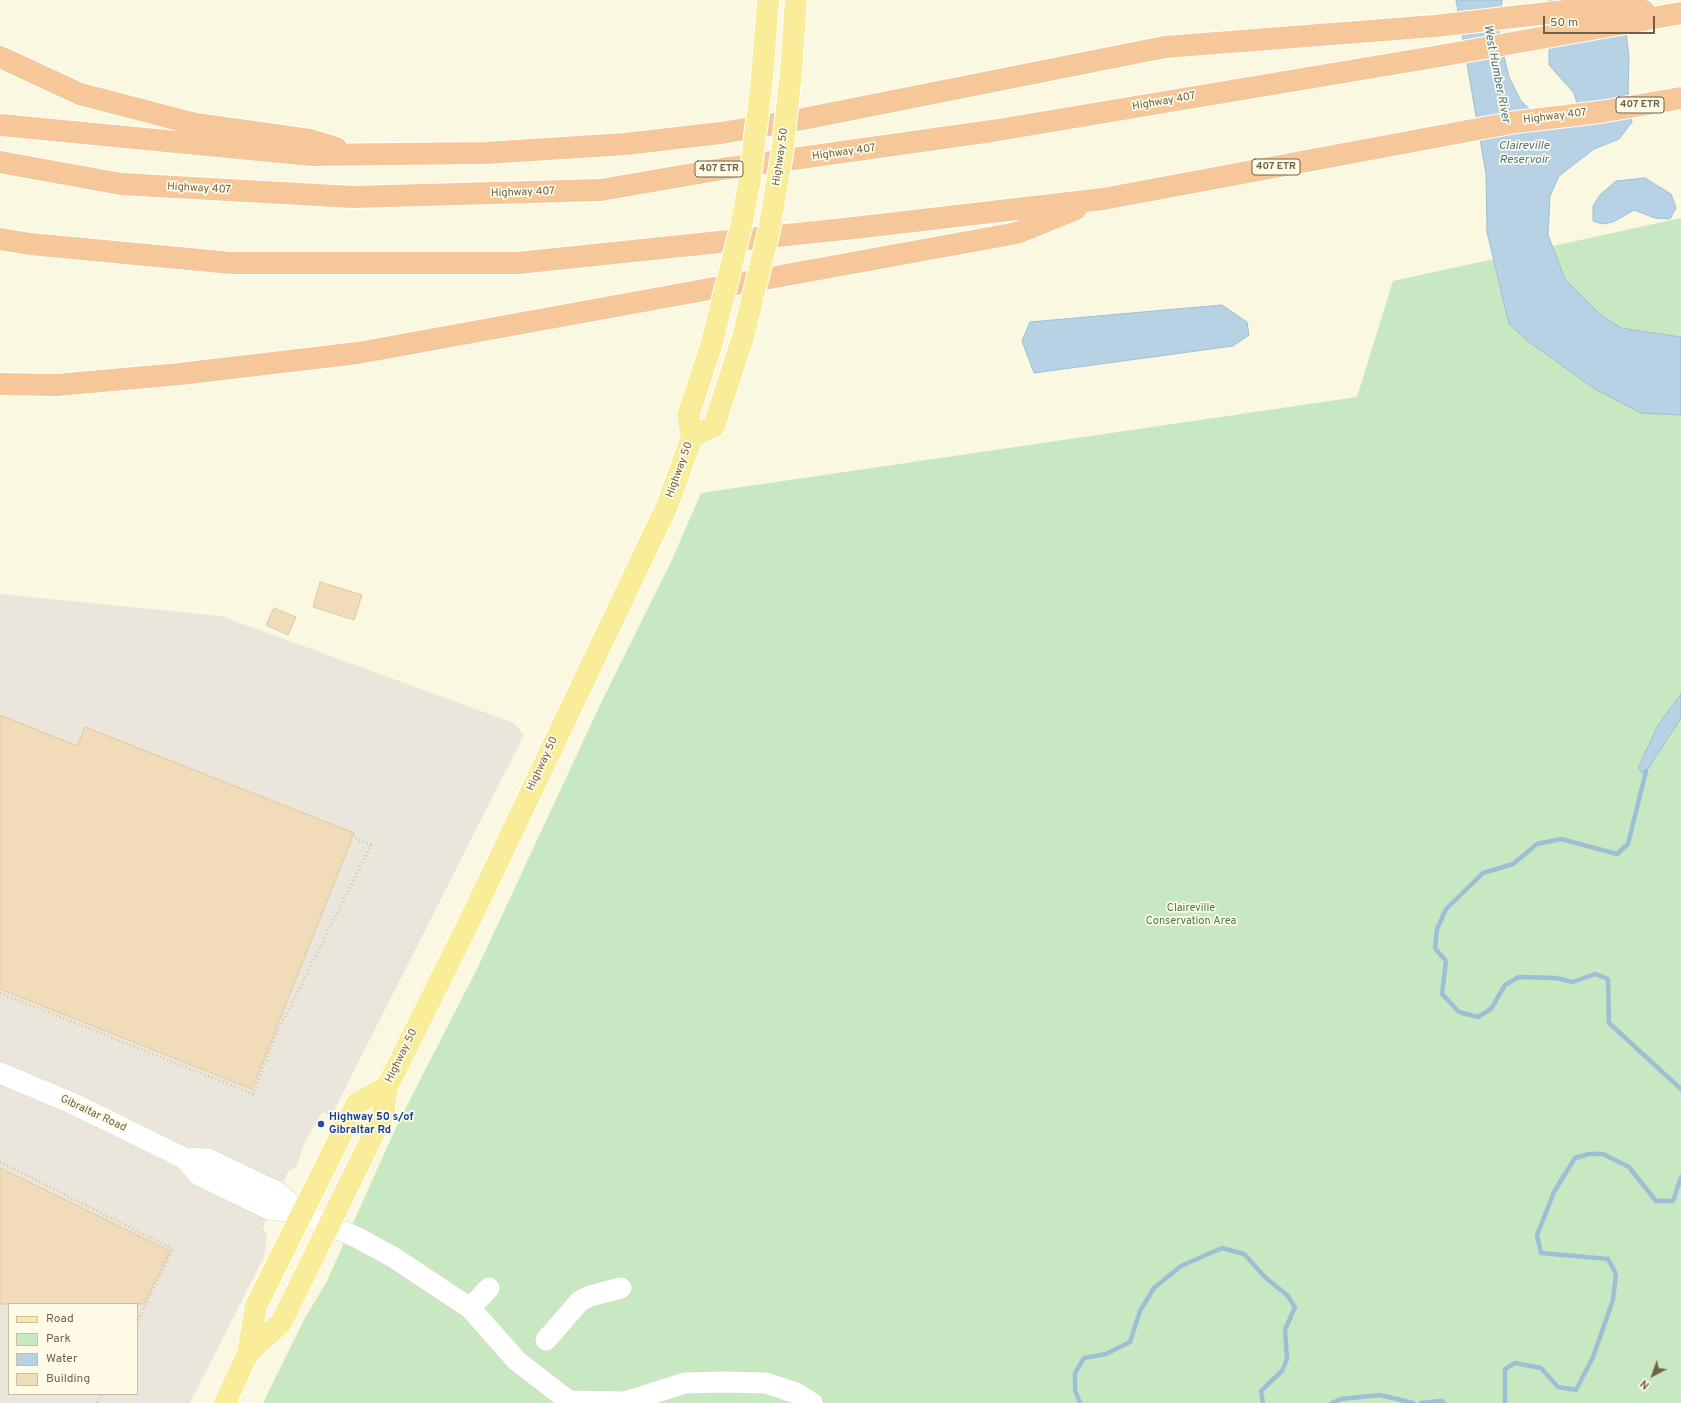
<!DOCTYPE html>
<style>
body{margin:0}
#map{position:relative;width:1681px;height:1403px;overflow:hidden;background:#fbf8e1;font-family:Overpass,sans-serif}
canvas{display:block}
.legend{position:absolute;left:8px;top:1303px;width:130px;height:92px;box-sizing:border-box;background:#fffbe7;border:1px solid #c7bda8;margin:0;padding:5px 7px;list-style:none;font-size:12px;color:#726149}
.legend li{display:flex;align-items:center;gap:8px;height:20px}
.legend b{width:20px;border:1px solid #c7bda8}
.north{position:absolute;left:1633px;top:1355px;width:40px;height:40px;-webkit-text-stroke:3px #fffbe7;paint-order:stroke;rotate:221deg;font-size:11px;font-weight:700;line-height:16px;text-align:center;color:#726149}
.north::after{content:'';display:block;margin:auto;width:14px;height:18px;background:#726149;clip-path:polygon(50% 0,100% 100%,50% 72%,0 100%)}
.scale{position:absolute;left:1543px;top:16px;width:112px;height:18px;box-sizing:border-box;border:2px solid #726149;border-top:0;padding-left:5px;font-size:12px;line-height:14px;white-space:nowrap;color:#726149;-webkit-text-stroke:3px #fffbe7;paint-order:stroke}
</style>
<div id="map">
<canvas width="1681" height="1403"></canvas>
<ul class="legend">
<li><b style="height:5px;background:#f9ed9a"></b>Road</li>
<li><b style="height:11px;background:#c7e8c0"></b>Park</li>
<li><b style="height:11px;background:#b6d2e4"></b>Water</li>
<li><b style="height:11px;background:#f0dcb9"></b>Building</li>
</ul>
<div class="north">N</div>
<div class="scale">50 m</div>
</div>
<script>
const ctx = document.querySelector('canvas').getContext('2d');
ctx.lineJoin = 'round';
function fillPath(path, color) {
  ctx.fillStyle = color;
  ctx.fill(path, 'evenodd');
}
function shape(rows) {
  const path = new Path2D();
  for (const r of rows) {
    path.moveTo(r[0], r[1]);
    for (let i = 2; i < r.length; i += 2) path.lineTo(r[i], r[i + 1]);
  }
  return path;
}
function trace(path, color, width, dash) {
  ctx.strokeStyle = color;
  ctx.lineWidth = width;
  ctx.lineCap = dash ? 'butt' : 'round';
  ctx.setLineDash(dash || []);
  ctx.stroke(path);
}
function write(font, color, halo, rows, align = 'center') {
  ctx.font = font + ' Overpass,sans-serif';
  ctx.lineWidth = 3.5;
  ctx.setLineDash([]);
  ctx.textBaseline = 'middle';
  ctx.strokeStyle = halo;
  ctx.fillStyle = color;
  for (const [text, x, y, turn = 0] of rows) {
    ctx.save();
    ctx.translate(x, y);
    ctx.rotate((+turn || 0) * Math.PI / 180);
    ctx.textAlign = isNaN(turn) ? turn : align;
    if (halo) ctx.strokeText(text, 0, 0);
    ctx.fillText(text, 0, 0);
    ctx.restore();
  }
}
fillPath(shape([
 [0,594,221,616,514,723,524,735,331,1116,322,1112,303,1146,297,1166,288,1172,263,1227,267,1236,264,1257,190,1403,0,1403],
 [9,1304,137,1304,137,1394,9,1394]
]), '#eae6dc');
fillPath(shape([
 [1681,218,1681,1403,263,1403,305,1318,327,1281,398,1123,477,969,600,705,671,562,701,493,1357,397,1393,281]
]), '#c7e8c0');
const water = shape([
 [1456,0,1502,0,1499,36,1509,77,1521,101,1536,115,1581,117,1574,93,1549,65,1549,0,1622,0,1629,57,1628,91,1632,122,1619,139,1594,149,1559,176,1550,196,1548,235,1565,279,1601,315,1621,328,1681,337,1681,415,1641,413,1595,389,1529,342,1509,324,1487,232,1486,174,1456,0],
 [1645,178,1671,194,1676,208,1670,219,1655,218,1634,210,1613,222,1602,224,1593,221,1593,206,1600,195,1616,181,1645,178],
 [1222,305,1247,322,1249,335,1233,346,1034,373,1022,341,1030,322,1222,305],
 [1681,694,1681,718,1644,775,1638,768,1658,725,1681,694]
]);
fillPath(water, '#b6d2e4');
trace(water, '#9dbfd6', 1);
trace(shape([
 [1646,771,1628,844,1617,854,1561,839,1537,844,1513,864,1483,873,1446,909,1437,929,1435,948,1446,961,1442,994,1459,1012,1478,1017,1491,1009,1505,985,1519,977,1556,978,1573,982,1595,974,1608,979,1609,1023,1681,1089],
 [1080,1403,1075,1390,1075,1373,1084,1358,1106,1354,1130,1342,1140,1311,1154,1288,1181,1266,1222,1248,1244,1254,1266,1278,1287,1295,1295,1307,1285,1330,1287,1359,1282,1371,1261,1391,1263,1403],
 [1332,1403,1341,1399,1380,1395,1413,1403],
 [1421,1403,1442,1401,1444,1403],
 [1505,1403,1505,1369,1515,1363,1541,1368,1558,1387,1576,1390,1593,1357,1613,1300,1616,1274,1608,1259,1541,1253,1537,1235,1554,1192,1575,1158,1589,1154,1603,1154,1629,1167,1656,1201,1673,1201,1681,1177]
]), '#9dbfd6', 4.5);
const building = shape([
 [320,582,362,595,354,620,313,607,320,582],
 [274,608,296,617,288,635,266,625,274,608],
 [0,715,77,746,85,727,354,833,252,1089,0,989,0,715],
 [0,1168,170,1251,144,1304,0,1304,0,1168]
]);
fillPath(building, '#f0dcb9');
trace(building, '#e2c79a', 1);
const minor = shape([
 [0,1073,74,1104,184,1158,199,1175,269,1209,302,1213],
 [184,1158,208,1159,277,1192,302,1213,358,1238,393,1257,470,1308,517,1361,569,1401,625,1402,685,1383,723,1382,766,1383,796,1393,812,1403],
 [470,1308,489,1288],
 [546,1340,580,1301,590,1296,621,1288]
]);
const major = shape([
 [791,72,796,0],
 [762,79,768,0],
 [692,437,714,426,743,337],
 [248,1353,281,1323,383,1115,387,1087,474,912,667,506,692,437,688,416,711,346],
 [225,1403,248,1353,256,1306,357,1103,387,1087]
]);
const highway = shape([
 [0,57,80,94,195,124,310,140,336,148],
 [0,125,311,155,486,153,625,144,721,133,803,119,1165,47,1435,26,1600,7,1644,11],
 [0,162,121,184,353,197,601,190,722,169,992,131,1434,57,1681,13],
 [0,239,30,244,231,263,518,263,854,228,1103,199,1516,122,1600,112,1681,98],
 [0,384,57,385,180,374,358,353,1017,233,1076,209]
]);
trace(minor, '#dfd5bd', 22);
trace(major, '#fff', 24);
trace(highway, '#fff', 24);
trace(shape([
 [0,993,253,1094,274,1039,371,845,354,838],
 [0,1162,173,1249,137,1323],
 [97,1403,101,1394]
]), '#d4c09d', 2.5, [1, 3]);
trace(minor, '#fff', 21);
trace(major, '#f9ed9a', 22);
trace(highway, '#f5c799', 22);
const majorBridge = shape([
 [743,337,769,231,782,154,791,72],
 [711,346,741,227,750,178,762,79]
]);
trace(majorBridge, '#fff', 24, []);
trace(majorBridge, '#f9ed9a', 22);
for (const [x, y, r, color] of [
 [321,1124,4,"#1a4fb4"]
]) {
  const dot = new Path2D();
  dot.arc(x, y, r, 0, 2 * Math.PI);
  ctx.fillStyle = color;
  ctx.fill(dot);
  trace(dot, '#fffbe7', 1.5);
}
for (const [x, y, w] of [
 [1640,105,48],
 [1276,167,48],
 [719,169,48]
]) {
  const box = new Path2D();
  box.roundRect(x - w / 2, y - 8, w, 16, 3);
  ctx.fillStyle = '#fffbe7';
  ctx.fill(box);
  trace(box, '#726149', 1);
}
write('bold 10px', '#726149', null, [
 ["407 ETR",1640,105],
 ["407 ETR",1276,167],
 ["407 ETR",719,169]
]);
write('11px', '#726149', '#fffbe7', [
 ["Highway 407",1164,102,-10],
 ["Highway 407",1555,117,-7],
 ["Highway 407",844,153,-8],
 ["Highway 50",781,157,-82],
 ["Highway 407",199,189,3],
 ["Highway 407",523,193,-2],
 ["Highway 50",680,470,-70],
 ["Highway 50",543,764,-65],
 ["Highway 50",402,1056,-64],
 ["Gibraltar Road",93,1114,25]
]);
write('11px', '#477d43', '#fffbe7', [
 ["Claireville",1191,909],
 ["Conservation Area",1191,922]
]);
write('bold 11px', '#164399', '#fffbe7', [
 ["Highway 50 s/of",329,1118],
 ["Gibraltar Rd",329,1131]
], 'left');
write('italic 12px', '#497592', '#fffbe7', [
 ["West Humber River",1496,74,79],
 ["Claireville",1524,147],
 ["Reservoir",1524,161]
]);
</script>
